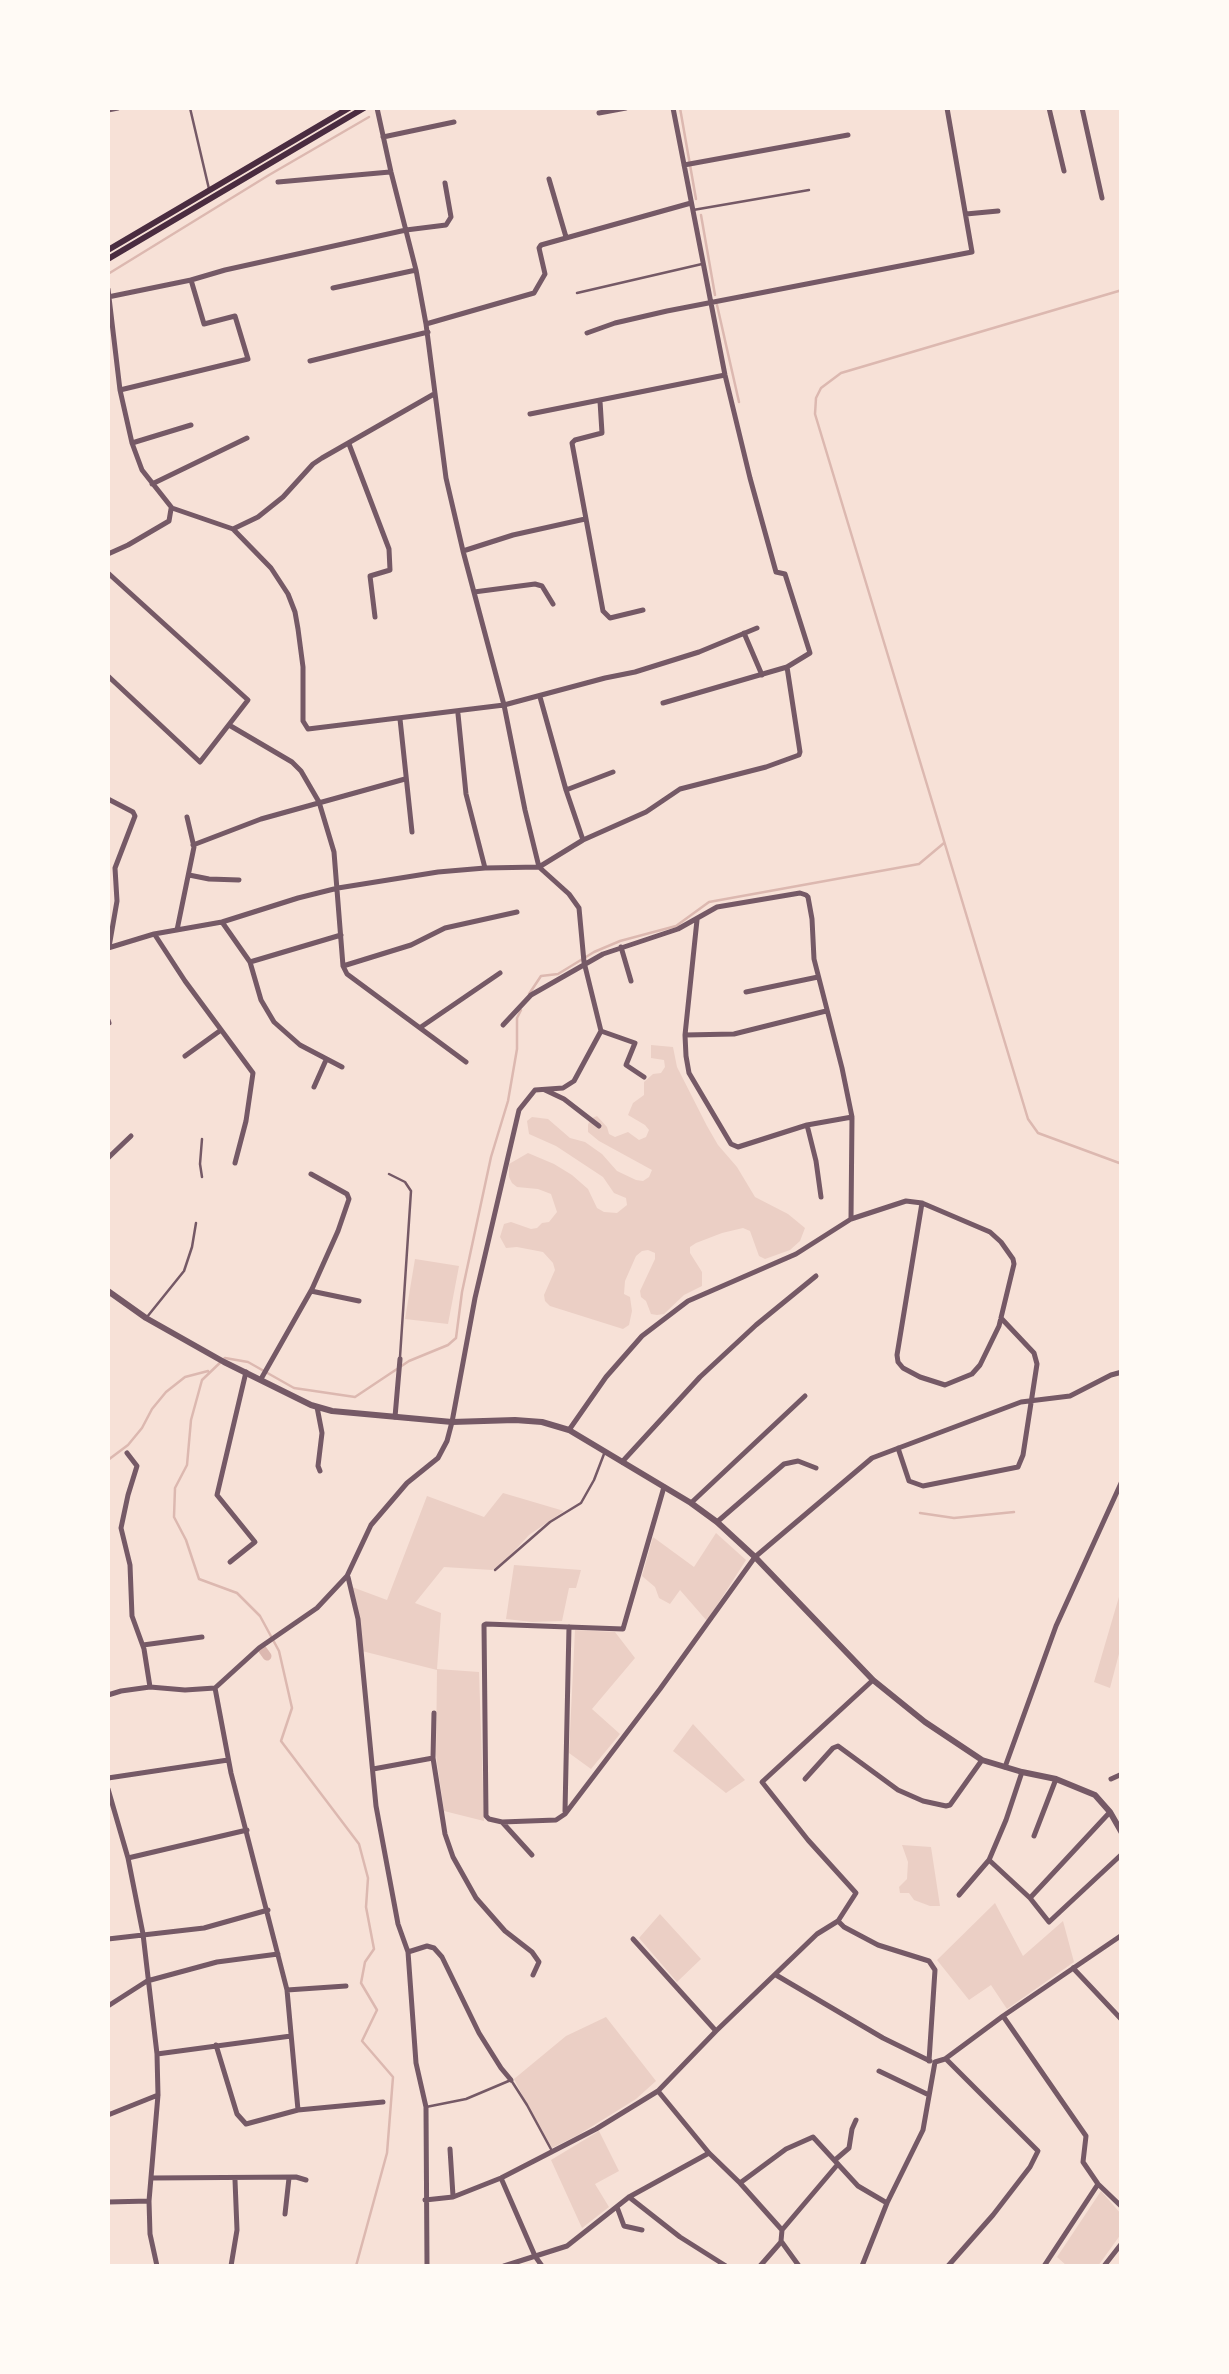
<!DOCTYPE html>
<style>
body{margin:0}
#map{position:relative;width:1229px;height:2374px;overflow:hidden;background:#f7e1d7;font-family:"Source Sans 3",sans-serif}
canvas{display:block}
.frame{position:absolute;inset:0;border:110px solid #fffaf5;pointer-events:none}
</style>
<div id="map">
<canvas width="1229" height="2374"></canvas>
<div class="frame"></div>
</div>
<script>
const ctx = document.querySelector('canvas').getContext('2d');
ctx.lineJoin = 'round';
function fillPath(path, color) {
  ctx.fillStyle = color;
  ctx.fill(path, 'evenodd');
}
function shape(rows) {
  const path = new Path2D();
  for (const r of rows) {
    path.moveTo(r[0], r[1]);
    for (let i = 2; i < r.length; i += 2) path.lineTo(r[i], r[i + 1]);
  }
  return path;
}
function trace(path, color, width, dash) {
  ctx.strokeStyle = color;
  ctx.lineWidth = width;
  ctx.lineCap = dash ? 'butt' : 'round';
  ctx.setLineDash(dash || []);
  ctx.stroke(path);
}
fillPath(shape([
 [651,1045,673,1047,677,1067,707,1126,718,1145,737,1167,755,1197,788,1214,805,1228,800,1241,790,1250,765,1259,759,1256,750,1231,743,1228,722,1233,696,1243,690,1247,690,1253,702,1272,702,1286,684,1295,664,1314,657,1315,651,1314,646,1301,641,1297,640,1291,655,1259,655,1253,648,1250,642,1251,636,1256,625,1281,624,1294,630,1297,632,1311,629,1325,623,1329,550,1306,545,1301,544,1295,555,1270,553,1263,543,1252,517,1247,506,1248,500,1237,504,1224,511,1222,531,1229,537,1228,542,1223,549,1222,557,1212,551,1194,538,1189,517,1187,512,1183,509,1177,509,1164,528,1153,554,1164,572,1175,588,1189,597,1208,604,1212,617,1213,627,1205,626,1198,614,1193,603,1177,556,1146,529,1134,527,1121,532,1117,548,1119,570,1138,585,1142,602,1154,617,1171,636,1180,643,1181,649,1177,652,1170,599,1141,588,1132,588,1125,590,1119,597,1116,607,1127,609,1134,615,1137,628,1132,639,1140,646,1137,649,1130,645,1125,628,1115,633,1103,644,1095,644,1082,653,1074,661,1073,665,1067,664,1060,651,1058],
 [415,1259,459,1266,448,1324,405,1319],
 [503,1493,564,1511,529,1535,505,1561,492,1570,444,1567,415,1603,441,1613,437,1669,479,1672,484,1821,444,1811,436,1755,437,1670,362,1651,352,1587,387,1600,427,1496,484,1517],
 [716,1533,746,1560,707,1621,680,1590,670,1604,659,1598,655,1587,642,1576,653,1537,694,1567],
 [514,1565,581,1570,576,1588,569,1588,562,1621,532,1622,506,1619],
 [1121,1590,1121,1646,1110,1688,1094,1682],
 [575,1630,615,1632,635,1658,592,1709,620,1734,591,1769,569,1753],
 [693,1724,745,1780,726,1793,673,1751],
 [902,1845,931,1847,940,1906,930,1906,914,1900,909,1893,900,1893,899,1887,907,1879,908,1862],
 [995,1903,1023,1956,1063,1921,1074,1962,1007,2009,991,1985,969,2000,937,1960],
 [660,1914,701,1959,677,1982,639,1938],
 [606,2017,656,2081,636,2099,578,2135,550,2149,514,2079,566,2036],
 [599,2131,619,2171,595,2184,609,2207,582,2228,551,2160],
 [1101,2191,1121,2214,1121,2234,1098,2266,1067,2266,1057,2257]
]), '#ebcfc5');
trace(shape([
 [680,108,696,199],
 [701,215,715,295],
 [108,274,269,175,369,117],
 [1122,290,841,373,821,388,816,398,815,414,1028,1119,1038,1133,1122,1164],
 [717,305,739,402],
 [529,994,541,976,558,974,594,952,620,941,676,926,709,902,919,864,944,843],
 [108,1460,128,1445,142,1428,152,1409,166,1392,185,1377,208,1371],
 [920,1513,954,1518,1014,1512],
 [356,2266,387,2153,393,2077,362,2041,377,2010,361,1983,365,1962,374,1949,366,1907,368,1878,359,1844,281,1741,292,1708,279,1651,260,1616,237,1593,199,1579,186,1540,174,1517,175,1488,187,1465,191,1420,202,1380,225,1358,248,1362,294,1388,355,1397,409,1361,448,1345,456,1338,462,1292,491,1157,508,1101,517,1049,517,1018,521,1010]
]), '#dcb8b0', 2.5);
trace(shape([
 [262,1649,267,1656]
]), '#dcb8b0', 9);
trace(shape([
 [190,108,209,189],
 [693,210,809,190],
 [577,293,702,264],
 [202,1139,200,1164,202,1177],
 [389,1174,405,1182,411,1191,400,1357],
 [147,1317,184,1271,192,1247,196,1223],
 [495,1570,550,1522,581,1503,594,1480,604,1454],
 [426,2107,466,2099,511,2080,527,2105,552,2151]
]), '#755966', 2.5);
trace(shape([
 [1049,108,1064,171],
 [1082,108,1102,198],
 [108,110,118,108],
 [599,113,626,108],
 [383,137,454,122],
 [684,165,848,135],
 [549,179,566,237],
 [278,182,390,172],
 [966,214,998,211],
 [333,288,416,270],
 [108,289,120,390,132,443,142,470,172,508,233,529,271,568,288,594,295,612,298,629,303,667,303,721,308,729,504,705,605,678,635,672,699,652,757,628],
 [108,297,191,280,225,270,406,230,446,225,451,217,445,183],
 [426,324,534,293,545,274,539,248,541,245,691,203],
 [587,333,615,323,667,311,972,252,947,108],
 [310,361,428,332],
 [120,390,248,359,235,316,204,324,191,280],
 [600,401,602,433,575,440,572,443,603,611,610,618,643,610],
 [530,414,725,375],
 [132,443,191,425],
 [349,444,389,549,390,570,370,576,375,617],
 [152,484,247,438],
 [233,529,258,517,283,497,313,464,322,458,434,394],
 [463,551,513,535,585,519],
 [108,554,128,545,169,521,171,509],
 [108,573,248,700,200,762,108,676],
 [474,592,535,584,542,586,553,604],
 [744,633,762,675],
 [540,697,566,790,583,840],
 [663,703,787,667,810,653,785,574,776,572,750,478,725,375,673,108],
 [458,714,466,794,485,868],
 [400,719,412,832],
 [229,725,292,762,301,771,319,802,334,852,343,966,347,974,466,1062],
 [566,790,613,772],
 [108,799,133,812,135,816,115,868,117,901,109,947],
 [193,845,261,819,405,779],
 [189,875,209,879,239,880],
 [697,920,685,1035,686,1056,689,1073,731,1144,738,1147,807,1125,852,1117],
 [222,922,250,962,261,1000,274,1022,300,1045,342,1067],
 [177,930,194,847,187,817],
 [155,935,185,981,253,1073,246,1121,235,1163],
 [621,947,631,981],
 [108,948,154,934,222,922,298,898,338,888,438,872,485,868,539,867,583,840,646,812,680,789,766,767,799,755,800,752,787,667],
 [250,962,341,935],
 [343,966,411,945,445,928,517,912],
 [746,992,818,977],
 [108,1020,109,1023],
 [503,1025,531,995,603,954,678,929,717,907,800,893,806,895,808,897,812,919,814,959,842,1068,852,1117,851,1219],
 [421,1027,500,973],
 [601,1031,635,1043,626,1065,644,1077],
 [685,1035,734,1034,826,1011],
 [185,1056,221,1030],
 [314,1087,326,1060],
 [545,1090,564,1099,599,1126],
 [807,1125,816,1161,821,1197],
 [108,1158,131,1136],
 [311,1291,359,1301],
 [261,1379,312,1289,338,1231,349,1199,347,1194,311,1174],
 [317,1407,322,1433,318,1466,320,1471],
 [395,1417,400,1359],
 [569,1430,606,1377,642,1336,688,1301,796,1254,851,1219,906,1201,922,1203,990,1232,1001,1242,1013,1259,1014,1264,999,1326,980,1365,972,1374,945,1385,920,1377,903,1368,898,1362,897,1355,922,1203],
 [898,1448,909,1481,923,1486,1018,1467,1023,1455,1037,1364,1034,1353,1001,1318],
 [127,1453,137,1466,128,1495,121,1528,130,1565,132,1616,144,1649,150,1687],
 [622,1462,700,1377,756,1325,816,1276],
 [691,1503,805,1396],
 [717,1522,784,1464,798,1461,816,1468],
 [230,1562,255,1542,217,1495,246,1372],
 [348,1577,358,1619,376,1806,398,1924,408,1952,416,2063,426,2107,427,2266],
 [143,1645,202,1637],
 [215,1688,231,1773,287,1990,298,2110],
 [108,1695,121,1691,150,1687,185,1690,215,1688,259,1648,317,1608,347,1576,371,1525,407,1483,438,1458,447,1441,452,1422,475,1298,519,1110,535,1090,563,1088,574,1081,601,1031,584,962,579,908,569,894,539,867,525,810,504,705,463,551,446,478,426,324,416,270,391,172,377,108],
 [433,1758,445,1834,453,1857,476,1898,505,1931,532,1952,539,1962,533,1975],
 [1005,1767,1056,1626,1122,1481],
 [373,1769,433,1758,434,1713],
 [108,1778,228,1760],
 [805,1779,833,1748,838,1746,898,1790,923,1801,946,1806,950,1805,982,1760],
 [1111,1779,1122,1774],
 [108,1789,128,1858,143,1934,157,2054,158,2095,149,2201,150,2234,157,2266],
 [565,1811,569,1627],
 [502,1822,556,1820,565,1814,660,1689,755,1557,872,1458,1021,1402,1070,1396,1111,1375,1122,1372],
 [1034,1836,1056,1779],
 [532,1855,502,1822,489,1819,486,1816,484,1625,486,1624,623,1629,664,1487],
 [128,1858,247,1830],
 [989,1860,1030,1898,1049,1922,1122,1854],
 [959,1895,989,1860,1006,1820,1022,1772],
 [1030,1898,1110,1812],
 [838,1921,844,1927,878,1945,929,1961,935,1970,929,2061],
 [108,1939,204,1928,268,1910],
 [633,1939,716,2031],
 [408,1952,427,1946,434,1948,442,1957,479,2033,501,2068,511,2080],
 [1073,1968,1122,2020],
 [776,1975,883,2038,930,2061],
 [287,1990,346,1986],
 [108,2006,147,1981,217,1962,278,1954],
 [1003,2016,1086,2136,1083,2162,1098,2184,1122,2207],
 [216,2045,237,2114,246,2124,298,2110,383,2102],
 [157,2054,291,2036],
 [946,2059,1038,2151,1030,2167,993,2215,948,2266],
 [879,2071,929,2095],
 [658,2091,709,2153,740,2183,782,2230,781,2241,799,2266],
 [108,2115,158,2095],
 [450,2149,453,2196],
 [835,2160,849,2148,852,2129,856,2120],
 [152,2178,296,2177,306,2180],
 [501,2178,535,2256,542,2266],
 [740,2183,786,2149,813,2137,858,2186,887,2203],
 [629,2197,680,2237,726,2266],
 [425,2200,453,2197,501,2178,596,2129,658,2091,716,2031,817,1934,838,1921,856,1893,808,1840,762,1782,873,1680],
 [108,2202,149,2201],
 [617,2207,624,2226,642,2230],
 [285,2214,289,2178],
 [782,2230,838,2164],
 [231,2266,237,2230,235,2180],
 [504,2266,567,2246,629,2197,709,2153],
 [760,2266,781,2242],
 [862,2266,887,2203,923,2130,935,2062,945,2059,1003,2016,1122,1935],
 [1044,2266,1098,2184],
 [1104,2266,1122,2243]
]), '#755966', 5);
trace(shape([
 [108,1291,146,1318,224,1362,311,1405,332,1411,452,1422,515,1420,542,1422,569,1430,691,1503,717,1522,755,1557,873,1680,925,1722,982,1760,1022,1772,1056,1779,1095,1795,1110,1812,1122,1833]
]), '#755966', 6);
trace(shape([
 [108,250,349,108],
 [108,259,364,108]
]), '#4a2c40', 6);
</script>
